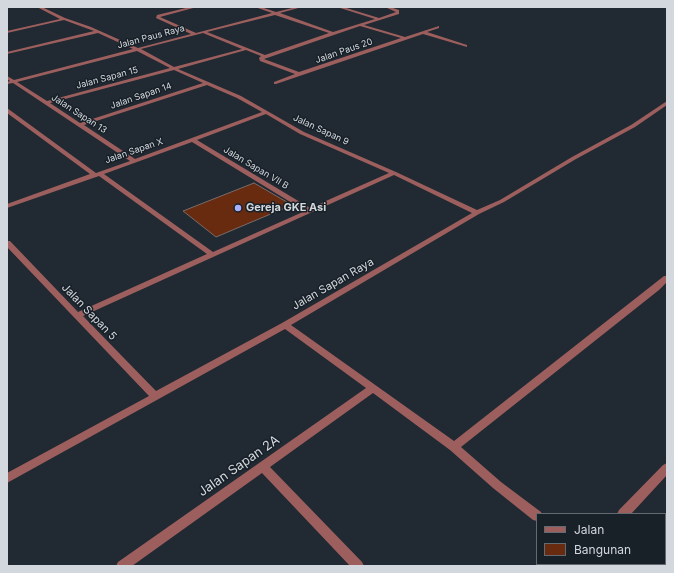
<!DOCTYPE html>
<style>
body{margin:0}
#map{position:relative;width:674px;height:573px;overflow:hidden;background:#212932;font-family:Inter,sans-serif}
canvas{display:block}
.frame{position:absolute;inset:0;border:8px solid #d3d8de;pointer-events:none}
.legend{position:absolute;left:536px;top:513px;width:130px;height:52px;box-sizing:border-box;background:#182028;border:1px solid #636a71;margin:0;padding:5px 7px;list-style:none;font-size:12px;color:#d3d8de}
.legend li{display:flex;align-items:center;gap:8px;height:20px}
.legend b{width:20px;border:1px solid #636a71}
</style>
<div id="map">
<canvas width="674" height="573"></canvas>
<div class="frame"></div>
<ul class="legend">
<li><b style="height:5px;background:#9c5f5e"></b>Jalan</li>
<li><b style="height:11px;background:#682b10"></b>Bangunan</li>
</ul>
</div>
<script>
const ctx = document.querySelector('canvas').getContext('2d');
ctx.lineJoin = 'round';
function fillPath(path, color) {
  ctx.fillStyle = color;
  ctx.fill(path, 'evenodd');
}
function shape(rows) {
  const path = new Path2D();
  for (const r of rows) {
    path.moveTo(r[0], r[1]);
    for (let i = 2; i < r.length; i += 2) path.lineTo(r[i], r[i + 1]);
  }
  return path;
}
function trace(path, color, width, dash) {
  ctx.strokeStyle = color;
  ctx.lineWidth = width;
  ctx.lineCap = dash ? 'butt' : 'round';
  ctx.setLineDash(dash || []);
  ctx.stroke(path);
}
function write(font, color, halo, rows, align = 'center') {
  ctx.font = font + ' Inter,sans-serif';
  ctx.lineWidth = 3;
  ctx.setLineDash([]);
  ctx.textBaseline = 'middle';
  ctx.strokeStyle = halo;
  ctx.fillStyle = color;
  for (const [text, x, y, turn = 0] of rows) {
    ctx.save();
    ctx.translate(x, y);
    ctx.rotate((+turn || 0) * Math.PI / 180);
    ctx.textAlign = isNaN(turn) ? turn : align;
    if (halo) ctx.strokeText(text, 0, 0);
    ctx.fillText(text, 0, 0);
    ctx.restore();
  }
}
const building = shape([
 [254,183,292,205,216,237,183,211,254,183]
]);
fillPath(building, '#682b10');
trace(building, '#7a6c67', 1);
fillPath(shape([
 [37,7,42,7,65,18,91,27,138,48,191,34,156,18,157,15,190,7,197,7,160,17,196,33,272,13,255,7,261,7,276,12,296,7,302,7,280,13,333,32,375,19,337,7,343,7,379,18,396,12,385,7,390,7,399,10,399,14,364,25,405,37,439,26,439,28,427,32,467,45,467,47,423,34,276,84,274,84,274,82,295,74,260,61,259,58,261,56,246,50,178,69,241,96,304,132,396,172,477,210,500,200,572,157,631,125,667,101,667,105,635,127,576,159,504,202,479,214,291,325,454,441,664,276,667,276,667,282,659,290,461,447,501,482,541,512,542,514,537,514,537,521,533,520,493,488,450,450,373,393,270,467,362,562,364,566,350,566,262,473,132,566,116,566,118,562,366,388,285,329,7,483,7,473,149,396,7,247,7,241,10,241,78,312,207,254,99,176,7,208,7,204,90,174,7,113,7,108,96,173,130,161,13,83,7,84,7,82,10,81,7,79,7,76,14,80,133,49,98,33,7,54,7,52,94,31,64,20,7,33,7,31,60,19,37,7],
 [275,15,329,33,265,55,207,32,275,15],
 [360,26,401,38,299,72,264,59,360,26],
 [203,33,242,49,174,67,141,49,203,33],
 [137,51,170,68,47,101,17,82,137,51],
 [174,70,203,83,80,123,50,103,174,70],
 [207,85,237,98,262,112,135,159,84,125,207,85],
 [266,114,300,134,389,173,310,208,197,140,266,114],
 [192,142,305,211,213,252,104,174,192,142],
 [394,175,472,213,282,323,156,391,83,316,394,175],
 [667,463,667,475,631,514,617,514,619,510,663,465,667,463],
 [570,564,583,564,582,566,569,566,570,564]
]), '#9c5f5e');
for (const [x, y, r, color] of [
 [238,208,4,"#a8b0fc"]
]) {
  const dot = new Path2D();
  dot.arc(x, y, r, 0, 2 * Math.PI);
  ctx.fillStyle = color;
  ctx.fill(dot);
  trace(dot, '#182028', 1.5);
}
write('9px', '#d3d8de', '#182028', [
 ["Jalan Paus Raya",151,37,-15],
 ["Jalan Paus 20",344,51,-19],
 ["Jalan Sapan 15",107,78,-15],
 ["Jalan Sapan 14",141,96,-19],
 ["Jalan Sapan 13",79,114,33],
 ["Jalan Sapan 9",321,130,25],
 ["Jalan Sapan X",134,151,-19],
 ["Jalan Sapan VII B",256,168,31]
]);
write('bold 11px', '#d3d8de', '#182028', [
 ["Gereja GKE Asi",246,208]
], 'left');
write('11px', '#d3d8de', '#182028', [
 ["Jalan Sapan Raya",333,284,-30],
 ["Jalan Sapan 5",89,312,46]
]);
write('13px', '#d3d8de', '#182028', [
 ["Jalan Sapan 2A",239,466,-35]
]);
</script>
